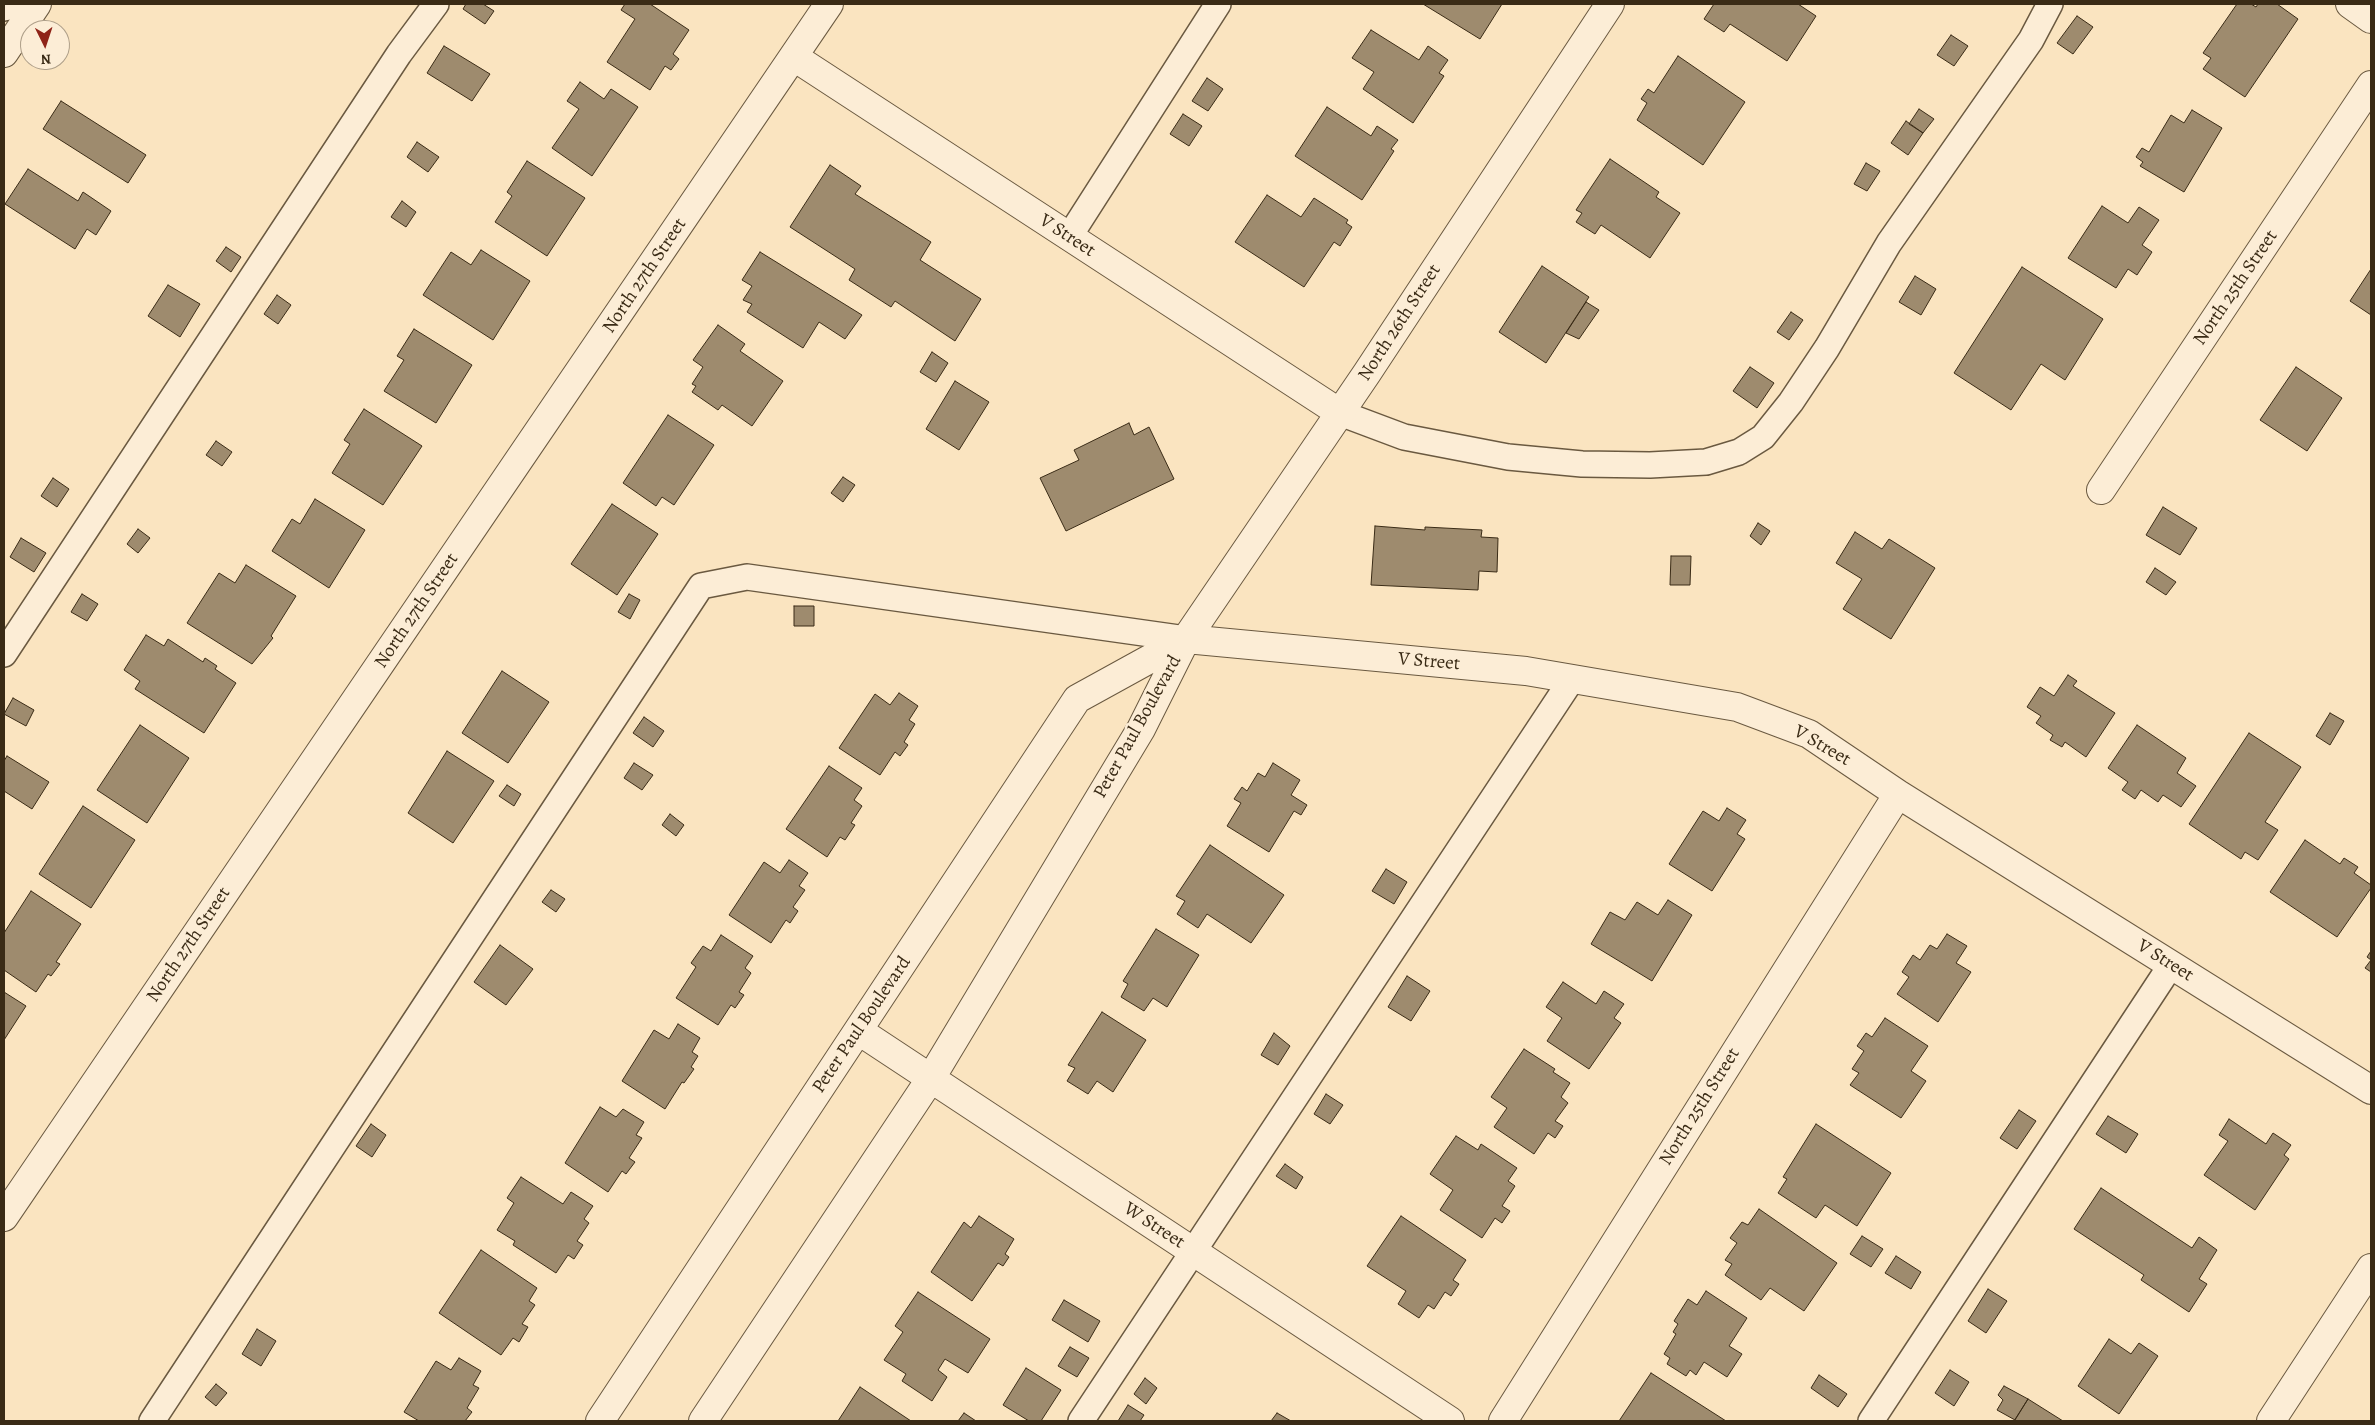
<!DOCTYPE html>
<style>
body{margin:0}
#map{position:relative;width:2375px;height:1425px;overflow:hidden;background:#fae4c0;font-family:Alegreya,serif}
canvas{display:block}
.frame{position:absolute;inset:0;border:5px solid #3a2b16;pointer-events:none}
.north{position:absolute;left:20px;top:20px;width:50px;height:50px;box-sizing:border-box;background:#fcedd6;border:1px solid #ae9f89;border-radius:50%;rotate:176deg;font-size:14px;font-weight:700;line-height:20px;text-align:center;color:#3a2b16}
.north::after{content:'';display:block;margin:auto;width:18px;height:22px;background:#8f2418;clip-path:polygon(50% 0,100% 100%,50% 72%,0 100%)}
</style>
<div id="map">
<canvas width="2375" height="1425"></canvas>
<div class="frame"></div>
<div class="north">N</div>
</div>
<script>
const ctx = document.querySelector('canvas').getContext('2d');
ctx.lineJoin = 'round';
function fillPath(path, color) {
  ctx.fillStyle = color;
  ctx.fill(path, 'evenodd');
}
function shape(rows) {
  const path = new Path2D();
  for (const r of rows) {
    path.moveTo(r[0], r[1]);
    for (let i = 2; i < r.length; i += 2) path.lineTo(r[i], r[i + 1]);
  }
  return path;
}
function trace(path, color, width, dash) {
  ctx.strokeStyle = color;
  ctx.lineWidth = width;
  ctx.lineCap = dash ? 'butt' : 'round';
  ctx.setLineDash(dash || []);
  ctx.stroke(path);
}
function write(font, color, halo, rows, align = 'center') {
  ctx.font = font + ' Alegreya,serif';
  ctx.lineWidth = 5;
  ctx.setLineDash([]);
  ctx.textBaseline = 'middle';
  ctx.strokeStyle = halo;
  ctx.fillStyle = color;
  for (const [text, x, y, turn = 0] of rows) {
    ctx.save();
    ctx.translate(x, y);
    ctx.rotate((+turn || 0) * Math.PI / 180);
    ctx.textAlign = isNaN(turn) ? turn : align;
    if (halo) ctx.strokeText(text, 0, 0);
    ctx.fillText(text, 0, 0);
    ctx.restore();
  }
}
const building = shape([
 [466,4,483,4,494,11,485,24,463,9,466,4],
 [625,4,650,4,689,30,673,54,679,59,671,70,665,66,650,90,607,62,635,19,621,10,625,4],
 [1423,4,1502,4,1480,39,1423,4],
 [1714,4,1798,4,1816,16,1787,61,1730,24,1724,32,1704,19,1714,4],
 [2237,4,2251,4,2256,7,2258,4,2277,4,2298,19,2245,97,2203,69,2211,58,2203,53,2237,4],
 [2077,16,2093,27,2073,54,2057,43,2077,16],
 [1371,30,1419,60,1428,46,1448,60,1439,73,1444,76,1413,123,1363,89,1374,72,1352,58,1371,30],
 [1951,35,1968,46,1954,66,1937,55,1951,35],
 [444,46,490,74,472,101,427,73,444,46],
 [1678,56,1745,102,1703,165,1637,120,1647,103,1641,99,1648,89,1654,93,1678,56],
 [1207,78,1223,89,1208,111,1192,101,1207,78],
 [580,82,604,99,611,89,638,107,592,176,552,148,579,109,567,101,580,82],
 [61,101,146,155,128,183,43,129,61,101],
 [1327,107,1371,136,1377,126,1398,140,1391,149,1394,151,1362,200,1295,156,1327,107],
 [1919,109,1934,119,1923,133,1909,124,1919,109],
 [2192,110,2222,128,2184,192,2140,166,2143,162,2136,157,2142,148,2149,152,2171,115,2184,123,2192,110],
 [1183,114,1202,126,1189,146,1170,134,1183,114],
 [1906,121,1923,133,1908,155,1891,143,1906,121],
 [417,142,439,157,428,172,407,157,417,142],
 [1610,159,1659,192,1656,197,1680,213,1650,258,1601,225,1595,234,1576,222,1582,213,1576,210,1610,159],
 [527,161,585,198,547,256,495,222,512,196,507,192,527,161],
 [1866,163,1880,171,1867,191,1854,184,1866,163],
 [830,165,861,186,855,194,931,242,920,260,981,299,955,341,895,301,891,307,849,280,855,269,790,227,830,165],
 [28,169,78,201,83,192,111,211,96,235,87,229,75,249,5,204,28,169],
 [1267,195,1301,217,1314,198,1348,220,1346,223,1352,227,1340,246,1334,242,1304,287,1235,242,1267,195],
 [402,201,416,212,406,227,391,217,402,201],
 [2102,206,2128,223,2139,207,2159,220,2142,245,2152,252,2137,275,2128,269,2116,288,2068,258,2102,206],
 [226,247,241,257,231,272,216,261,226,247],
 [481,250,530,281,493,340,423,295,451,252,471,265,481,250],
 [760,252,862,315,845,339,819,322,803,348,747,312,752,304,743,300,752,286,742,280,760,252],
 [1542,266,1589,297,1546,363,1499,332,1542,266],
 [2022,267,2103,319,2065,380,2041,364,2011,410,1954,373,2022,267],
 [2371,269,2371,315,2350,301,2371,269],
 [1915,276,1936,289,1921,315,1899,302,1915,276],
 [168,285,200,304,180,337,148,316,168,285],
 [277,295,291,305,278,324,264,314,277,295],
 [1586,302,1599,310,1579,339,1566,333,1586,302],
 [1791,312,1803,320,1789,340,1777,332,1791,312],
 [718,325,745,344,740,351,783,381,752,426,722,405,718,410,692,392,696,386,692,384,703,367,693,360,718,325],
 [414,329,472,365,436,423,384,391,404,360,397,356,414,329],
 [932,352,948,363,936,382,920,372,932,352],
 [1750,367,1774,383,1757,408,1733,391,1750,367],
 [2296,367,2342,398,2307,451,2260,420,2296,367],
 [955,381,989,402,959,450,926,429,955,381],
 [364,409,422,446,383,505,332,473,350,444,344,440,364,409],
 [668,415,714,445,674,505,662,497,656,506,623,483,668,415],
 [1129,423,1134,435,1149,427,1174,479,1066,531,1040,478,1079,460,1074,450,1129,423],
 [216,441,232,452,222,466,206,455,216,441],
 [843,477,855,485,843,502,831,493,843,477],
 [53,478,69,489,57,507,41,496,53,478],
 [315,499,365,530,329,588,272,551,292,519,300,524,315,499],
 [612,504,658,534,617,595,571,564,612,504],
 [2163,507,2197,528,2180,555,2146,535,2163,507],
 [1758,523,1770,531,1761,545,1750,536,1758,523],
 [1375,526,1425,530,1425,527,1482,530,1481,537,1498,538,1497,572,1479,571,1478,590,1371,585,1375,526],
 [138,529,150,538,138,553,127,544,138,529],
 [1855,532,1882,549,1889,539,1935,568,1891,639,1843,609,1862,579,1836,563,1855,532],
 [21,538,46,553,34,572,10,557,21,538],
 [1671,556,1691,556,1690,585,1670,585,1671,556],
 [246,565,296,596,271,636,273,638,252,664,187,623,219,573,235,583,246,565],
 [2155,568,2176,582,2166,595,2146,582,2155,568],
 [82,594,98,604,87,621,71,612,82,594],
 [629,594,640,600,630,619,618,612,629,594],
 [794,606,814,606,814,626,794,626,794,606],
 [146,635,164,646,168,639,203,662,205,658,217,666,215,669,236,683,204,733,135,689,140,681,124,670,146,635],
 [502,671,549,702,508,763,462,733,502,671],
 [2068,675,2077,681,2073,686,2115,713,2086,757,2065,742,2062,747,2050,740,2053,735,2036,723,2041,716,2027,707,2040,687,2054,696,2068,675],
 [899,693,918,706,909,720,915,724,904,742,908,745,900,756,895,752,880,775,839,748,875,694,890,705,899,693],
 [13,698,34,710,26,726,4,714,13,698],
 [2330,713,2344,721,2330,745,2316,736,2330,713],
 [644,717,664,731,653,747,633,733,644,717],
 [140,725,189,758,147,823,97,790,140,725],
 [2137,725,2186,758,2177,773,2196,786,2181,807,2163,795,2158,802,2141,790,2135,799,2122,790,2128,782,2108,768,2137,725],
 [2249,733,2301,767,2265,822,2278,830,2258,860,2245,852,2241,859,2189,824,2249,733],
 [447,751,494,781,453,843,408,813,447,751],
 [7,756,49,782,32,809,4,791,4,761,7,756],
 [634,763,653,775,642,790,624,778,634,763],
 [1273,763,1300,780,1291,795,1307,805,1301,815,1294,811,1269,852,1227,826,1241,803,1234,799,1242,787,1247,791,1258,773,1265,777,1273,763],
 [829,766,862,788,854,800,862,806,851,823,855,825,845,840,840,837,827,857,786,829,829,766],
 [507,785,521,794,514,806,499,796,507,785],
 [83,806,135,840,91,908,39,874,83,806],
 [1727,808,1746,820,1737,834,1745,839,1712,891,1669,864,1703,811,1719,821,1727,808],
 [670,814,684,825,676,836,662,825,670,814],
 [2305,840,2340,864,2344,858,2358,867,2354,873,2371,885,2371,888,2337,937,2270,892,2305,840],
 [1210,845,1284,895,1251,943,1207,914,1198,928,1177,914,1185,901,1176,896,1210,845],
 [789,860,808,873,799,886,805,890,793,907,798,911,790,923,786,920,771,943,729,915,764,862,780,873,789,860],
 [1386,869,1407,882,1394,904,1372,891,1386,869],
 [551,890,565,899,556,912,542,902,551,890],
 [31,891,81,924,56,962,60,964,51,976,48,974,36,992,4,970,4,933,31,891],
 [1668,900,1692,915,1652,981,1591,944,1610,912,1625,920,1637,902,1658,915,1668,900],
 [1156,929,1199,955,1167,1007,1153,998,1144,1011,1121,997,1128,984,1123,981,1156,929],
 [1947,934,1967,946,1956,963,1971,972,1938,1022,1897,994,1909,977,1902,972,1913,955,1920,960,1930,945,1937,949,1947,934],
 [721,935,753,956,745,968,751,973,739,992,744,995,735,1008,731,1005,718,1025,676,998,696,967,691,963,703,946,711,951,721,935],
 [500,945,533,969,506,1005,474,982,500,945],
 [2371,951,2371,972,2365,968,2371,960,2367,957,2371,951],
 [1407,976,1430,991,1411,1021,1388,1007,1407,976],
 [1563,982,1596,1004,1604,991,1624,1004,1614,1018,1621,1023,1589,1069,1547,1041,1562,1018,1546,1007,1563,982],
 [4,992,26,1006,4,1040,4,992],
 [1102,1012,1146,1040,1113,1092,1097,1081,1088,1094,1067,1081,1075,1068,1068,1065,1102,1012],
 [1885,1018,1928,1046,1911,1071,1926,1081,1901,1118,1850,1085,1859,1073,1852,1069,1864,1051,1857,1046,1866,1033,1872,1037,1885,1018],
 [678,1024,700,1038,692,1052,698,1056,691,1067,694,1069,684,1083,682,1082,665,1109,622,1081,654,1030,669,1039,678,1024],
 [1274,1033,1290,1046,1278,1065,1261,1055,1274,1033],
 [1524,1049,1555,1069,1553,1072,1570,1083,1561,1097,1568,1103,1555,1121,1563,1126,1555,1138,1548,1133,1534,1154,1494,1127,1507,1108,1491,1097,1524,1049],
 [1326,1094,1343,1105,1330,1124,1314,1114,1326,1094],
 [600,1107,616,1117,623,1109,644,1122,636,1135,642,1138,629,1158,635,1162,626,1174,622,1171,608,1192,565,1163,600,1107],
 [2019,1110,2036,1121,2017,1149,2000,1138,2019,1110],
 [2108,1116,2138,1134,2126,1153,2096,1134,2108,1116],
 [2229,1119,2266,1144,2273,1133,2291,1145,2284,1155,2289,1159,2255,1210,2204,1175,2228,1141,2219,1135,2229,1119],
 [371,1124,386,1135,372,1157,356,1146,371,1124],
 [1816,1124,1891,1173,1857,1226,1825,1205,1816,1218,1778,1193,1787,1179,1783,1177,1816,1124],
 [1456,1136,1478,1150,1481,1144,1517,1168,1508,1181,1515,1186,1502,1206,1510,1211,1502,1223,1495,1218,1482,1238,1440,1210,1453,1190,1430,1174,1456,1136],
 [1285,1164,1303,1177,1296,1189,1276,1176,1285,1164],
 [521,1177,563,1204,571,1192,593,1206,584,1219,589,1223,577,1241,583,1245,574,1259,568,1255,556,1273,513,1245,515,1241,497,1230,514,1203,507,1198,521,1177],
 [2101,1188,2192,1248,2199,1237,2217,1250,2199,1279,2207,1284,2189,1312,2141,1280,2144,1275,2074,1229,2101,1188],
 [1759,1209,1837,1263,1804,1311,1770,1288,1761,1300,1725,1275,1732,1264,1725,1260,1737,1243,1730,1238,1742,1222,1748,1225,1759,1209],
 [979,1216,1014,1239,1005,1254,1009,1257,1003,1266,998,1263,972,1301,931,1272,964,1222,971,1228,979,1216],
 [1401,1216,1466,1260,1453,1280,1459,1284,1451,1296,1445,1292,1434,1309,1428,1305,1419,1318,1398,1304,1406,1291,1367,1266,1401,1216],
 [1862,1236,1883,1249,1871,1267,1850,1254,1862,1236],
 [481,1250,537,1288,529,1301,535,1305,522,1324,528,1327,519,1342,513,1338,501,1355,439,1313,481,1250],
 [1896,1256,1921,1272,1911,1289,1885,1273,1896,1256],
 [1988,1289,2007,1301,1986,1333,1968,1321,1988,1289],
 [1706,1291,1747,1318,1729,1346,1742,1354,1727,1377,1704,1362,1696,1375,1690,1370,1686,1376,1667,1364,1670,1358,1664,1354,1676,1334,1673,1332,1678,1324,1674,1321,1688,1299,1697,1305,1706,1291],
 [918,1292,990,1339,968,1373,945,1359,938,1370,947,1377,932,1401,902,1381,906,1374,884,1360,903,1332,895,1326,918,1292],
 [1064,1300,1100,1321,1088,1342,1052,1320,1064,1300],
 [257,1329,276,1341,261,1366,242,1354,257,1329],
 [2109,1339,2131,1354,2139,1343,2158,1356,2119,1414,2078,1386,2109,1339],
 [1070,1347,1089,1358,1077,1377,1058,1366,1070,1347],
 [459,1358,481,1371,473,1385,479,1388,467,1408,472,1412,465,1421,419,1421,404,1412,436,1361,451,1370,459,1358],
 [1026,1368,1061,1390,1041,1421,1029,1421,1003,1405,1026,1368],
 [1950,1370,1969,1382,1954,1406,1935,1393,1950,1370],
 [1651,1373,1726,1421,1619,1421,1651,1373],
 [1819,1375,1847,1394,1838,1407,1811,1388,1819,1375],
 [1145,1378,1157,1388,1146,1404,1134,1394,1145,1378],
 [216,1384,227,1393,216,1406,205,1397,216,1384],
 [2004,1386,2028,1399,2015,1420,1997,1410,2003,1400,1998,1395,2004,1386],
 [860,1387,911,1421,838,1421,860,1387],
 [2028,1399,2063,1421,2014,1421,2028,1399],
 [1128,1405,1144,1415,1140,1421,1118,1421,1128,1405],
 [964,1413,976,1421,958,1421,964,1413],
 [1277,1413,1291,1421,1271,1421,1277,1413]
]);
fillPath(building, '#9e8b6e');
trace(building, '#3a2b16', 1);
const service = shape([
 [4,8,27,4],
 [1069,237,1218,4],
 [1340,413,1404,437,1508,457,1582,464,1650,465,1706,462,1739,452,1763,437,1791,402,1827,348,1889,243,2031,40,2050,4],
 [4,654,399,54,436,4],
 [152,1421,701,586,747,577,1186,639],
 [1081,1421,1572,679],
 [1871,1421,2171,965]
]);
const minor = shape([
 [2350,4,2371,19],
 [4,53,37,4],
 [794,57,1340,413],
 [2101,490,2371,85],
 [1186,639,1526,671,1737,707,1809,734,1898,794,2371,1090],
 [859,1031,1450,1421],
 [4,1217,829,4],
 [600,1421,1077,699,1186,639],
 [703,1421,931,1078,1141,729,1186,639,1367,373,1610,4],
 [1503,1421,1898,794],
 [2271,1421,2371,1268]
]);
trace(service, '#6a5940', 28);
trace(minor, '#6a5940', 30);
trace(service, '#fcedd6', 25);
trace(minor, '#fcedd6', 28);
write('19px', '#3a2b16', '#fcedd6', [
 ["V Street",1067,236,33],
 ["North 27th Street",645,276,-56],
 ["North 25th Street",2236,288,-56],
 ["North 26th Street",1400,323,-57],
 ["North 27th Street",417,611,-56],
 ["V Street",1429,662,5],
 ["Peter Paul Boulevard",1138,727,-61],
 ["V Street",1822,746,30],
 ["North 27th Street",189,945,-56],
 ["V Street",2165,961,32],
 ["Peter Paul Boulevard",862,1025,-56],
 ["North 25th Street",1700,1107,-58],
 ["W Street",1154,1226,33]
]);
</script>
